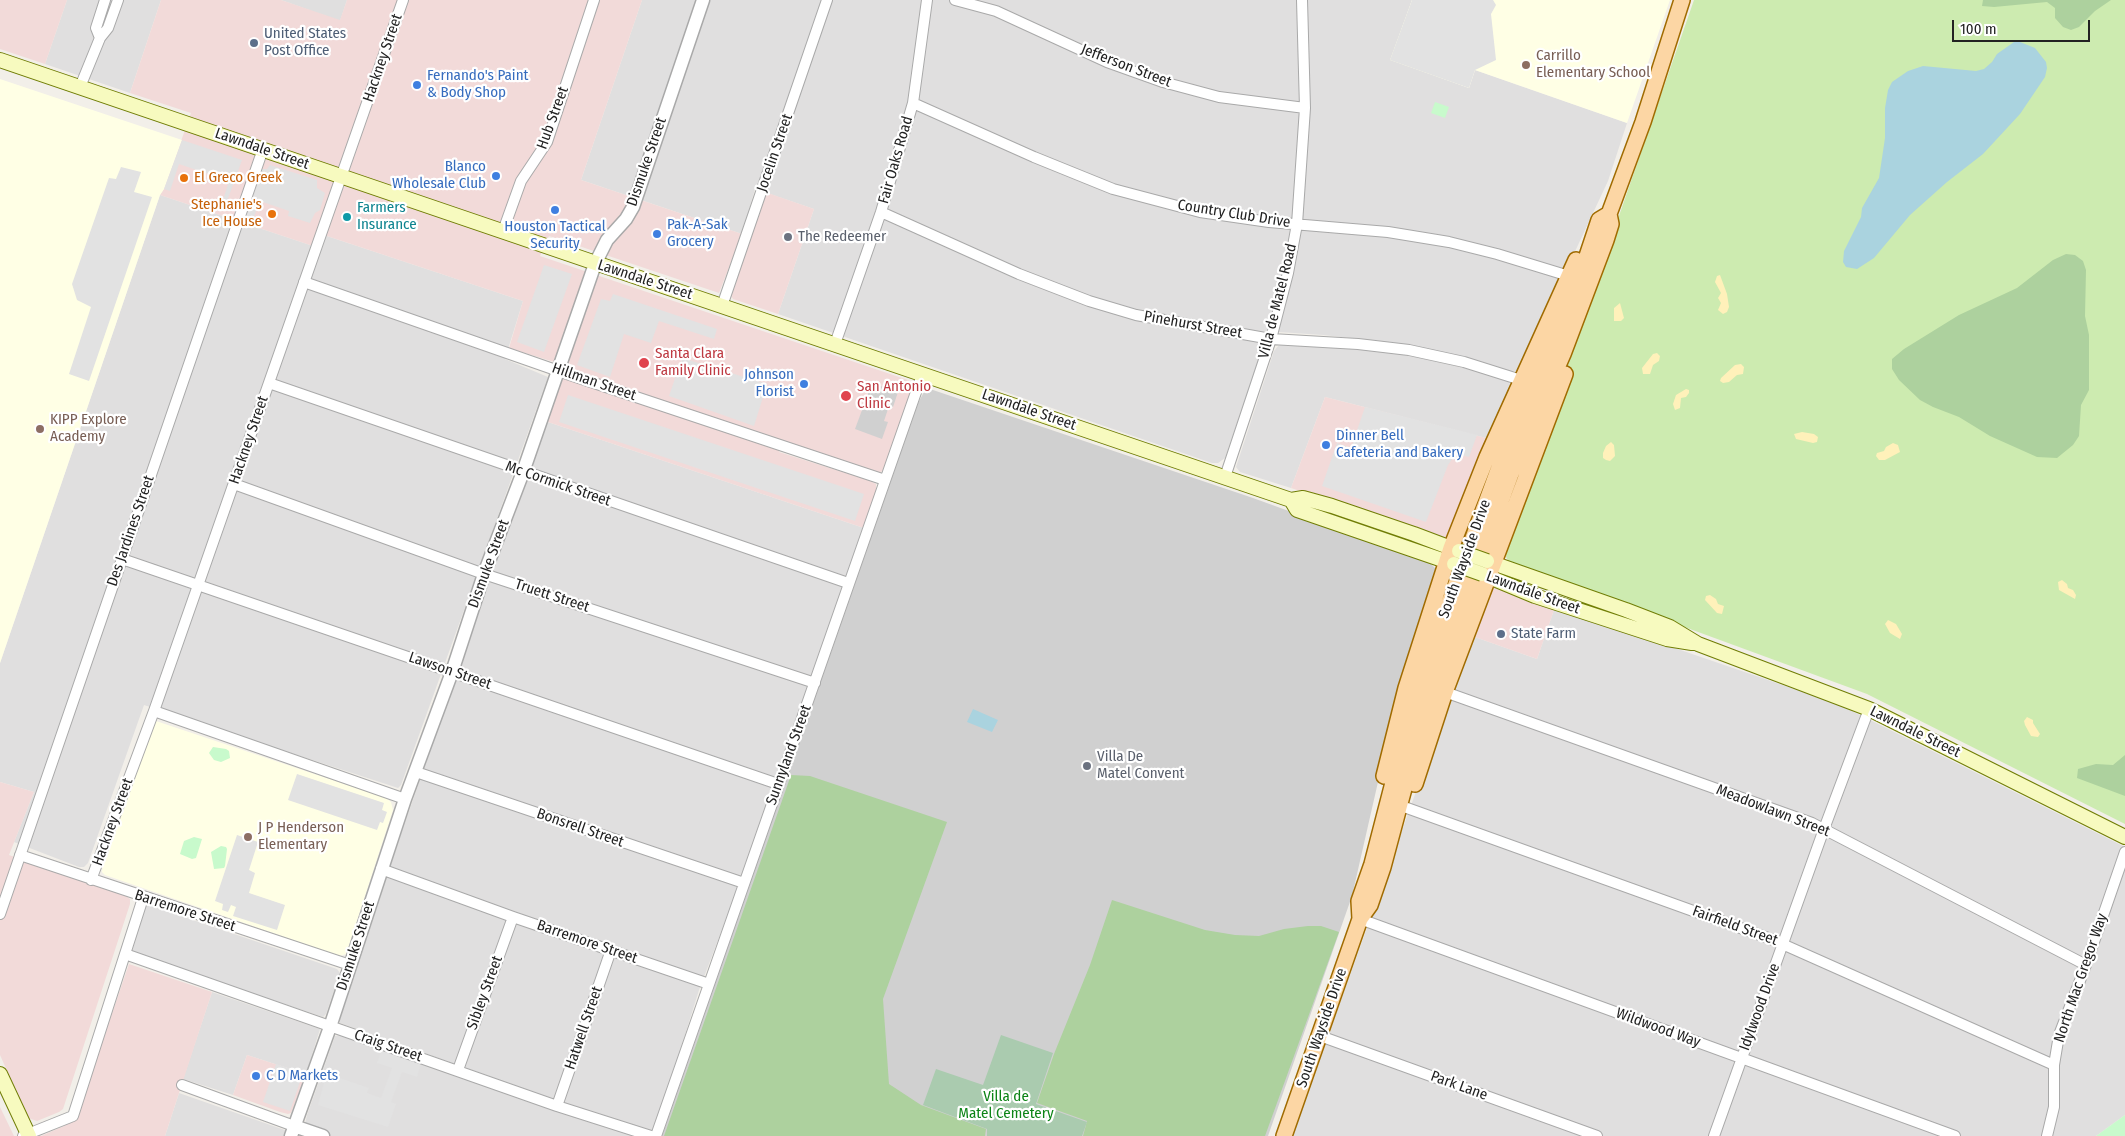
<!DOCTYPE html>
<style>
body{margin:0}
#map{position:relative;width:2125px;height:1136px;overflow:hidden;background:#f2efe9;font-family:"Fira Sans Condensed",sans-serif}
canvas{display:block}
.scale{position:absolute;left:1952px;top:20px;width:138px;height:22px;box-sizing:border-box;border:2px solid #222;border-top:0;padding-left:6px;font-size:15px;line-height:18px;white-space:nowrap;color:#222;-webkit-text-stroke:4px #fff;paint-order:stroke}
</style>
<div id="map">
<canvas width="2125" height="1136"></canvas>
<div class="scale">100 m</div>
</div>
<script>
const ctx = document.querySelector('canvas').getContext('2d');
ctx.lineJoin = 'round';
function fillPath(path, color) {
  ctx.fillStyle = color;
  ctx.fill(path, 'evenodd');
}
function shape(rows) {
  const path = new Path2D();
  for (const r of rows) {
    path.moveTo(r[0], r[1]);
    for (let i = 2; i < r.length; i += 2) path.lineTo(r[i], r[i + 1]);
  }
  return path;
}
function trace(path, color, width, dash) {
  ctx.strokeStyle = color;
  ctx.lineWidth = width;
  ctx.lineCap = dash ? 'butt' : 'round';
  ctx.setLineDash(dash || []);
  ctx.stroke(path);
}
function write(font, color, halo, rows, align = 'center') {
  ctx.font = font + ' "Fira Sans Condensed",sans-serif';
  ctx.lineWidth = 4.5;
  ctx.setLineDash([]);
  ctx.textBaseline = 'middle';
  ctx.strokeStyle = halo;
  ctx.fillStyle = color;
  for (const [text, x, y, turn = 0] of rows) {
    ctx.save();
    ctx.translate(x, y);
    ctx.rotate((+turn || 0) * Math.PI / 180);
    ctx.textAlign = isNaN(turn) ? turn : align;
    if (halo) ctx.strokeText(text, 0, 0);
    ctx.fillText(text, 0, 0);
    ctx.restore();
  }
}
fillPath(shape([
 [67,0,161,0,130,93,45,64],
 [281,0,347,0,340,21],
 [642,0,1412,0,1391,59,1469,88,1475,70,1627,123,1608,181,1519,371,1510,371,1451,354,1404,344,1323,335,1264,331,1261,351,1252,379,1225,458,1218,463,1212,463,778,314,814,209,755,189,742,234,581,180],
 [160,195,319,248,324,235,523,301,505,359,548,377,401,785,398,788,144,705,88,863,84,867,79,867,14,842,34,792,0,782,0,663],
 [1295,344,1362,349,1411,356,1465,368,1508,381,1511,386,1490,439,1325,397,1291,488,1240,472,1236,467,1274,351,1279,345],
 [545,421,864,528,736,893,699,990,657,1125,651,1131,643,1131,340,1023,340,1019,401,834],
 [1555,607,1803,692,1846,708,2125,847,2125,1115,2096,1136,1292,1136,1472,636,1537,659],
 [146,906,152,906,337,969,340,973,326,1014,323,1017,136,954,132,950,133,944,144,908],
 [212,992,320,1029,306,1074,247,1055,233,1095,183,1079],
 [339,1035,345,1036,635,1136,165,1136,179,1093,302,1136,307,1115,335,1036]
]), '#e0dfdf');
fillPath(shape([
 [0,0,67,0,45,64,0,49],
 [161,0,281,0,340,20,347,0,642,0,581,180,742,234,719,293,549,236,540,256,908,380,912,383,912,388,884,470,879,473,872,472,783,443,779,452,868,480,876,484,876,492,864,528,545,421,567,366,509,348,523,301,324,235,319,248,160,195,164,189,191,113,130,93],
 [765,192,814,209,778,314,733,299,730,294],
 [1325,397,1490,439,1450,536,1445,538,1439,537,1291,488],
 [1496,587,1555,607,1537,659,1472,636,1492,589],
 [0,782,34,792,9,855,126,896,130,899,130,904,63,1109,59,1112,37,1121,28,1118,0,1055],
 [129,964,212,992,165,1136,41,1136,64,1126,71,1121,78,1112],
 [247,1055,306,1074,291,1113,288,1114,280,1112,233,1095],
 [0,1107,14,1136,0,1136]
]), '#f2dad9');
fillPath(shape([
 [1412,0,1670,0,1627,123,1475,70,1469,88,1390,60],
 [0,79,182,140,164,189,160,195,0,663],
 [156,721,386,798,391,802,393,810,346,954,340,956,105,875,102,872,103,863,151,727,152,723]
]), '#ffffe5');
fillPath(shape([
 [872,383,898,392,893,407,889,406,884,421,888,422,882,439,855,429],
 [930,389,1253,498,1429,562,1436,569,1437,579,1391,725,1352,896,1268,1136,662,1136,918,403,924,392]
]), '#d0d0d0');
fillPath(shape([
 [1694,0,2125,0,2125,824,1867,694,1513,564,1507,559,1504,552,1505,544]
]), '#cdebb0');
fillPath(shape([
 [1983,0,2111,0,2095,11,2079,27,2071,30,2063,27,2055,18,2055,8,2047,2,1994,7,1982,6],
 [2066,254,2075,255,2083,261,2086,270,2085,316,2089,335,2089,390,2081,405,2079,436,2073,445,2057,458,2037,457,1990,436,1959,417,1933,407,1920,400,1899,380,1892,369,1892,359,1904,349,1959,315,2017,288,2053,260],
 [2125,755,2125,796,2077,778,2078,769,2096,764,2113,765],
 [791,775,810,776,947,822,883,999,889,1084,921,1105,986,1129,985,1136,664,1136],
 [1112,900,1205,930,1235,935,1259,936,1284,929,1308,926,1321,926,1339,932,1265,1136,1083,1136,1087,1121,1037,1103,1054,1054,1090,965]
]), '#add19e');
fillPath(shape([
 [1720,275,1727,294,1729,307,1727,312,1723,314,1718,310,1721,303,1718,298,1721,293,1715,282,1717,276],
 [1620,303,1624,318,1621,321,1614,321,1614,308],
 [1657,353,1660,356,1659,361,1653,365,1650,374,1643,374,1642,368,1653,354],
 [1741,364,1744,367,1743,374,1737,375,1729,382,1723,383,1720,381,1721,378,1735,365],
 [1686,389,1689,390,1689,393,1686,397,1681,398,1680,408,1675,410,1673,404,1676,395],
 [1802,432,1814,434,1818,437,1817,442,1813,443,1796,439,1794,434],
 [1611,442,1614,445,1615,456,1610,461,1606,460,1603,458,1603,453,1606,446],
 [1893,443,1898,445,1900,452,1885,460,1879,460,1876,456,1877,453,1884,451,1886,447],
 [2062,580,2067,584,2068,588,2073,590,2076,595,2075,599,2059,590,2058,582],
 [1710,595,1716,599,1718,604,1724,606,1722,614,1717,613,1705,600,1706,596],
 [1888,620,1896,624,1902,634,1900,639,1890,633,1885,624],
 [2027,717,2033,720,2033,723,2040,734,2038,737,2031,736,2025,725,2024,721]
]), '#fff1ba');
fillPath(shape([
 [1001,1035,1053,1053,1036,1104,1087,1122,1082,1136,987,1136,987,1129,923,1105,936,1069,983,1085]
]), '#aacbaf');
fillPath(shape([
 [1435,102,1449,107,1445,118,1431,113],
 [213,747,226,749,229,751,230,758,221,762,214,760,209,753],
 [194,837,202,839,196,858,192,859,180,854,184,841],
 [221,846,226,847,227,849,225,866,224,868,214,869,211,852],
 [2125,1115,2125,1136,2096,1136]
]), '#c8facc');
fillPath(shape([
 [1412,0,1493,0,1496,5,1491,14,1496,60,1475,70,1469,88,1390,60],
 [182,140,242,160,226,204,222,203,229,181,179,164,170,191,164,189],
 [270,165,317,180,317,188,325,193,320,210,315,213,310,223,288,216,289,211,260,201,252,222,243,219,260,169,267,169],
 [121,167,141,172,134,192,152,197,89,381,69,374,91,307,77,300,72,284,109,178,116,179],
 [544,265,572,274,544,352,517,342],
 [613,294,717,329,714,339,659,321,651,343,624,334,610,377,577,365,601,299,610,301],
 [682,358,767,384,754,426,669,396],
 [568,395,864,494,855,521,559,422],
 [1365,407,1477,435,1469,457,1461,455,1453,458,1448,465,1426,522,1322,486,1337,443,1351,448],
 [297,774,384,803,382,810,387,812,383,823,380,822,377,830,288,800],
 [237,835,258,842,249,870,255,873,249,893,285,905,277,930,233,916,236,907,231,905,228,912,222,910,223,904,215,901],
 [382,1049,421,1063,417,1077,402,1072,391,1102,396,1104,388,1127,318,1105,324,1083,319,1081,322,1072,369,1088,367,1093,381,1098,392,1068,377,1063],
 [276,1064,303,1073,290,1111,263,1102]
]), '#e2e2e2');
fillPath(shape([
 [2014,42,2020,42,2035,48,2046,62,2047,68,2045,77,2020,114,1983,154,1947,182,1910,215,1874,258,1857,269,1846,267,1843,262,1844,251,1861,217,1862,208,1879,178,1885,138,1885,108,1888,90,1892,82,1908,71,1923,66,1976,71,1984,69,1992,62,1997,54],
 [973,709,998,720,992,732,967,722]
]), '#aad3df');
const minor = shape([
 [955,0,996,11,1107,62,1163,82,1219,97,1305,108],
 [100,38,96,28,105,0],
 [80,87,100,38,108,28,118,0],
 [913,103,1034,157,1113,189,1200,212,1269,222,1388,232,1449,242,1497,254,1569,276],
 [881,212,1019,274,1089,301,1136,315,1271,339,1358,344,1409,350,1464,362,1521,380],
 [503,231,521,181,547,142,594,0],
 [304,282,570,375,885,480],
 [722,306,827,0],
 [835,344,881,212,913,103,927,0],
 [269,383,848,583],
 [1225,477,1271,339,1288,273,1297,224,1305,108,1302,0],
 [234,484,484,574,815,683],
 [122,559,778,784],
 [1445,692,1812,823,2086,965],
 [154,711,405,799],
 [416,772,744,883],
 [1407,808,1771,939,2054,1065],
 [20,855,350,965],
 [381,869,513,917,709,984],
 [91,880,154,711,403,0],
 [0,914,263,149],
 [1360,919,1955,1136],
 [125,954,557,1106,651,1136],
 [1320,1036,1597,1136],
 [458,1070,513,917],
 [182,1085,294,1126],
 [557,1106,611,950],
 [23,1136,73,1116,143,898],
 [656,1136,922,375],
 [1714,1136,1824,829,1869,709],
 [2047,1136,2054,1107,2054,1065,2059,1035,2086,965,2125,852]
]);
const tertiary = shape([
 [294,1126,323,1136],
 [291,1136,330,1027,405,799,452,672,484,574,523,472,595,264,607,240,626,219,633,207,703,0]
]);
const secondary = shape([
 [0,60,1291,500,1303,498,1332,506,1414,534,1459,551],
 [1291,500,1297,510,1454,564],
 [1487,561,1626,610,1670,627,1698,644,1869,709,2125,837],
 [1482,574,1535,596,1667,639,1692,643],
 [0,1074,29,1136]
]);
const primary = shape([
 [1384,776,1406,688,1451,548,1487,457,1576,260],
 [1415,784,1445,692,1565,374],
 [1360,919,1359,901,1372,864,1402,748,1435,641,1501,462,1549,353,1579,280,1599,220,1609,214],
 [1284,1136,1360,919,1370,905,1383,867,1421,725,1470,585,1511,474,1563,354,1606,240,1611,224,1609,214,1643,122,1682,0]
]);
trace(minor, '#a9a9a9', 12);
trace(tertiary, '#a9a9a9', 15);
trace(secondary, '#707d05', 16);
trace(primary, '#a06b00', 18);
trace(minor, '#fff', 10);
trace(tertiary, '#fff', 12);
trace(secondary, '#f7fabf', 14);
trace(primary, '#fcd6a4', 15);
const secondaryBridge = shape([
 [1459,551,1487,561],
 [1454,564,1482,574]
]);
trace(secondaryBridge, '#707d05', 16, []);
trace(secondaryBridge, '#f7fabf', 14);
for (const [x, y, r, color] of [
 [254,43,5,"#5c6f8a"],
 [1526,65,5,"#8d6e63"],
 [417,85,5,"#3f7fe0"],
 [496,176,5,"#3f7fe0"],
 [184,178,5,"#e8710a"],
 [555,210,5,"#3f7fe0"],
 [272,214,5,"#e8710a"],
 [347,217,5,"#0f9aa8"],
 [657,234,5,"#3f7fe0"],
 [788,237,5,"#6b7280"],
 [644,363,6,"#e0444e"],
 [804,384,5,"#3f7fe0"],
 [846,396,6,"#e0444e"],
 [40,429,5,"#8d6e63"],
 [1326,445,5,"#3f7fe0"],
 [1501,634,5,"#5c6f8a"],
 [1087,766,5,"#6b7280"],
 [248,837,5,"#8d6e63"],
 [256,1076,5,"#3f7fe0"]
]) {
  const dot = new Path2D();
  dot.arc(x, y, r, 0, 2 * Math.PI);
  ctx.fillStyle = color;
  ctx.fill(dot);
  trace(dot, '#fff', 2);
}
write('15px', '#4e5e75', '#fff', [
 ["United States",264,34],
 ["Post Office",264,51],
 ["State Farm",1511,634]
], 'left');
write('15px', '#785e54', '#fff', [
 ["Carrillo",1536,56],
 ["Elementary School",1536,73],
 ["KIPP Explore",50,420],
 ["Academy",50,437],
 ["J P Henderson",258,828],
 ["Elementary",258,845]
], 'left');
write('15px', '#222', '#fff', [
 ["Hackney Street",383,58,-71],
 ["Jefferson Street",1126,66,21],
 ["Hub Street",553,118,-70],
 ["Lawndale Street",262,149,19],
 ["Jocelin Street",775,153,-71],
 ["Fair Oaks Road",896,160,-74],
 ["Dismuke Street",647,162,-71],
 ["Country Club Drive",1234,214,9],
 ["Lawndale Street",645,280,18],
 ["Villa de Matel Road",1278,301,-76],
 ["Pinehurst Street",1193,325,10],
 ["Hillman Street",594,382,19],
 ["Lawndale Street",1029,410,19],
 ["Hackney Street",249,440,-71],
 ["Mc Cormick Street",558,484,19],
 ["Des Jardines Street",131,531,-71],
 ["South Wayside Drive",1465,559,-70],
 ["Dismuke Street",489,564,-70],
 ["Lawndale Street",1533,593,20],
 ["Truett Street",552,596,18],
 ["Lawson Street",450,671,19],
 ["Lawndale Street",1915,732,26],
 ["Sunnyland Street",789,755,-70],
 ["Meadowlawn Street",1773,811,21],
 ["Hackney Street",113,822,-70],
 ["Bonsrell Street",580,828,19],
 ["Barremore Street",185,911,18],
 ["Fairfield Street",1735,926,20],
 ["Barremore Street",587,942,19],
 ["Dismuke Street",356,946,-72],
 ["North Mac Gregor Way",2081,978,-71],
 ["Sibley Street",485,993,-70],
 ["Idylwood Drive",1760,1007,-70],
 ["Hatwell Street",584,1028,-71],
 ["South Wayside Drive",1322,1028,-71],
 ["Wildwood Way",1658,1028,20],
 ["Craig Street",388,1046,19],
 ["Park Lane",1459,1086,20]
]);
write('15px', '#366cbe', '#fff', [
 ["Fernando's Paint",427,76],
 ["& Body Shop",427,93],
 ["Blanco",486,167,"right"],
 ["Wholesale Club",486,184,"right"],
 ["Pak-A-Sak",667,225],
 ["Grocery",667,242],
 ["Houston Tactical",555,227,"center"],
 ["Security",555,244,"center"],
 ["Johnson",794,375,"right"],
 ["Florist",794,392,"right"],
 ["Dinner Bell",1336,436],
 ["Cafeteria and Bakery",1336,453],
 ["C D Markets",266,1076]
], 'left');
write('15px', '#c56008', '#fff', [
 ["El Greco Greek",194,178],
 ["Stephanie's",262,205,"right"],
 ["Ice House",262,222,"right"]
], 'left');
write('15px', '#0d838f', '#fff', [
 ["Farmers",357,208],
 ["Insurance",357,225]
], 'left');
write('15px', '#5b616d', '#fff', [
 ["The Redeemer",798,237],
 ["Villa De",1097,757],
 ["Matel Convent",1097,774]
], 'left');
write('15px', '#be3a42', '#fff', [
 ["Santa Clara",655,354],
 ["Family Clinic",655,371],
 ["San Antonio",857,387],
 ["Clinic",857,404]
], 'left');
write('15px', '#0c8416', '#fff', [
 ["Villa de",1006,1097],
 ["Matel Cemetery",1006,1114]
]);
</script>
